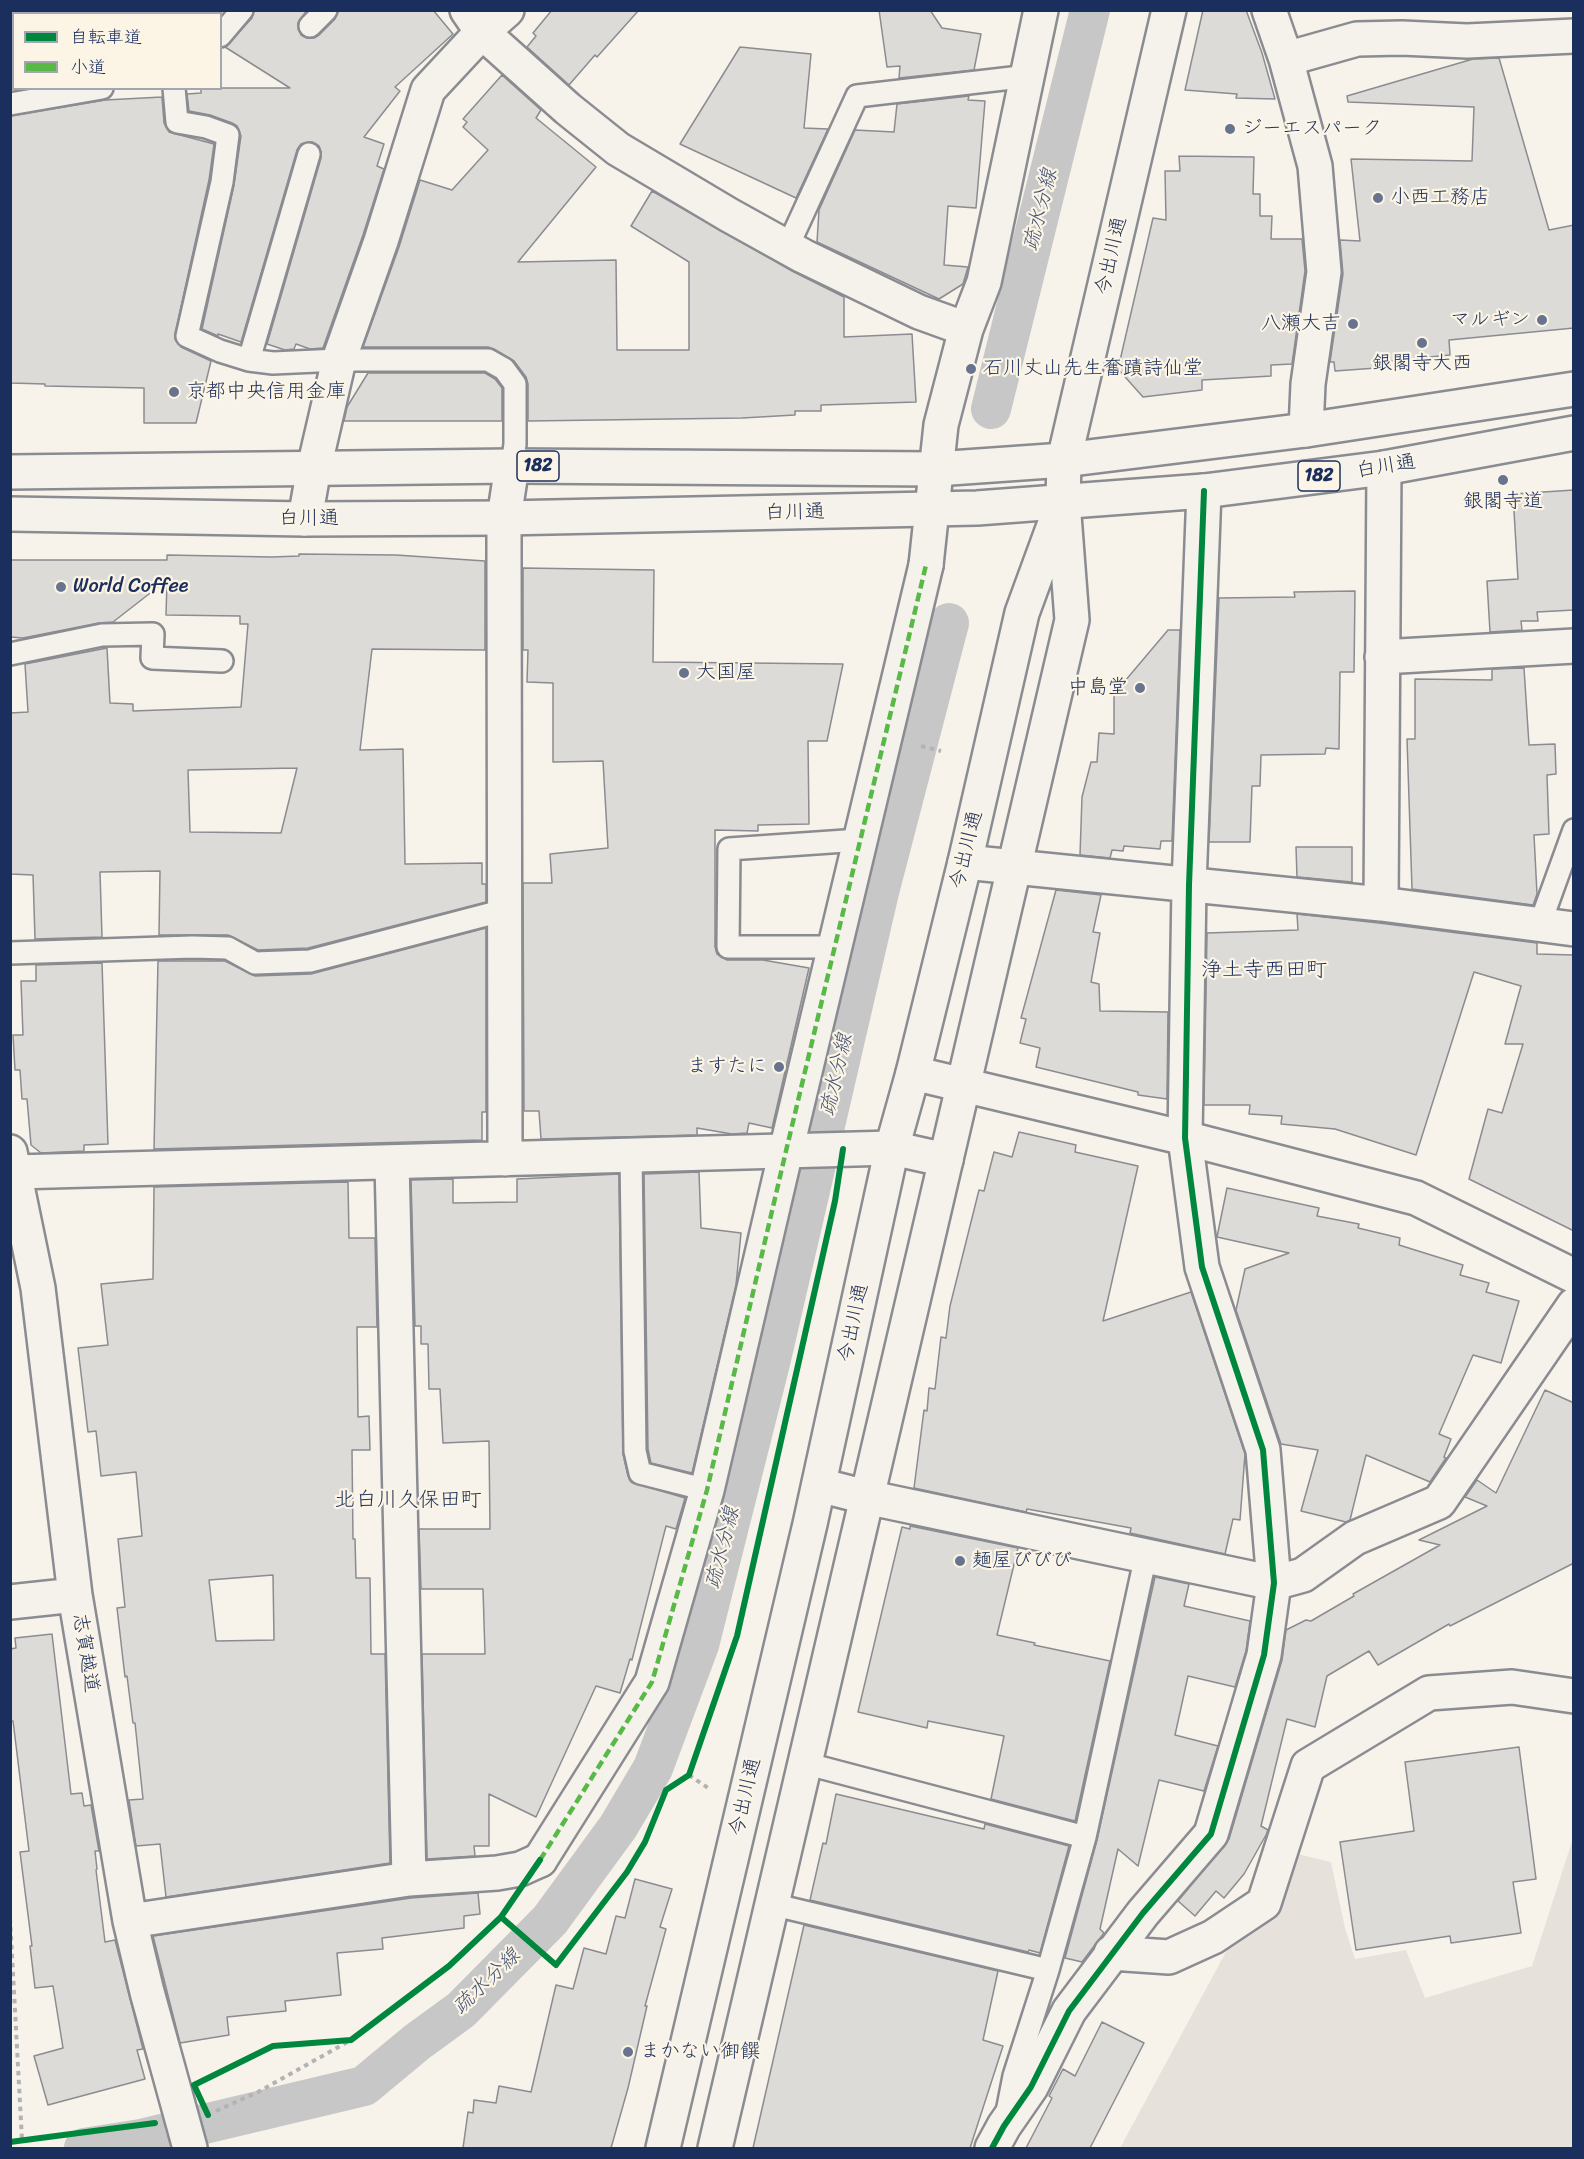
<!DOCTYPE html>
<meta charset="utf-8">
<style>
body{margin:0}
#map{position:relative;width:1584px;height:2159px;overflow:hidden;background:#f7f3ea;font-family:Sriracha,"Klee One",sans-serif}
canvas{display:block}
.frame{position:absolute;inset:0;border:12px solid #1b2f5e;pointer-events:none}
.legend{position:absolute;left:12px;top:12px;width:210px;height:78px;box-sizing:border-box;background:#fcf5e5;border:2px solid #a2a6af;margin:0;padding:8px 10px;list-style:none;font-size:18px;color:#1b2f5e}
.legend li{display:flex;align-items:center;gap:12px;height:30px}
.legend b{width:30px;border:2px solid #a2a6af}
</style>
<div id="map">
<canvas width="1584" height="2159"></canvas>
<div class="frame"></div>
<ul class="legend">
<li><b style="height:8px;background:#00873e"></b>自転車道</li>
<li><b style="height:8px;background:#58b947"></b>小道</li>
</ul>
</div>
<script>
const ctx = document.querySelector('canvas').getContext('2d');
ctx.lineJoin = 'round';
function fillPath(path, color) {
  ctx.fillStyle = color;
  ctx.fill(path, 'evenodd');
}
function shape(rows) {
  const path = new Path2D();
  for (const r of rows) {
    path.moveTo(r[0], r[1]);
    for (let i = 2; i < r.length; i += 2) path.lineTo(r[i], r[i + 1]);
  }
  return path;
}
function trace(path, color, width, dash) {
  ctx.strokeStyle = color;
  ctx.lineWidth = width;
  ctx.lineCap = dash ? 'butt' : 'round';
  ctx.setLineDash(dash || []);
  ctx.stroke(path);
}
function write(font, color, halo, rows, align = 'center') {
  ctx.font = font + ' Sriracha,"Klee One",sans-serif';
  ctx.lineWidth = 4.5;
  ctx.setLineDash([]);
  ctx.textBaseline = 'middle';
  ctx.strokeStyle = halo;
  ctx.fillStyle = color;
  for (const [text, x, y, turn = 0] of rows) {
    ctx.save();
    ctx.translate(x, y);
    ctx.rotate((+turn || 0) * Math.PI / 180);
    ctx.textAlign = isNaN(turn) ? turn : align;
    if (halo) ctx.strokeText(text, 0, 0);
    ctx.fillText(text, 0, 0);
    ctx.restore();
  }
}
fillPath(shape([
 [1573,1838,1573,2148,1120,2148,1281,1850,1331,1862,1345,1928,1355,1959,1406,1950,1425,1998,1532,1966]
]), '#e6e2db');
trace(shape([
 [991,409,1090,10],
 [84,2148,141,2139,364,2086,417,2042,461,2010,550,1920,618,1827,653,1768,699,1645,770,1363,879,892,949,623]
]), '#c7c7c7', 40);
const building = shape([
 [254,10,307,10,298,23,301,35,307,38,314,38,319,35,335,19,338,10,433,10,453,34,395,87,400,91,364,137,384,144,377,166,384,169,363,235,323,348,310,349,296,344,294,349,285,350,267,344,321,158,321,152,319,146,312,142,301,144,297,150,241,342,218,334,218,336,202,329,234,185,241,136,237,126,232,123,210,115,189,111,187,94,201,93,201,88,290,88,225,47,252,18,254,10],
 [552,10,639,10,597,57,595,55,569,85,527,47,536,36,533,33,552,10],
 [879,10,930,10,942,28,981,34,974,70,899,78,900,66,887,67,879,10],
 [1203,10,1246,10,1262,53,1275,99,1236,98,1237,94,1185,90,1203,10],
 [740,47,811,54,804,128,828,129,796,198,680,144,740,47],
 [1499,58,1549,230,1574,225,1574,328,1449,340,1450,355,1390,361,1390,367,1335,371,1334,362,1330,362,1343,274,1340,240,1360,241,1351,159,1472,161,1474,107,1348,102,1347,96,1473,59,1499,58],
 [502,75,541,110,536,118,596,167,518,262,616,260,617,350,689,350,689,262,631,226,652,191,794,272,844,297,844,337,912,334,916,402,821,405,821,411,795,411,795,415,742,418,528,421,528,384,526,377,514,361,494,349,488,347,363,347,399,247,420,180,452,190,488,150,463,127,467,122,463,119,502,75],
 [969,96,968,100,985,101,976,208,948,206,944,265,968,267,963,284,939,299,817,242,819,210,855,130,894,132,897,104,969,96],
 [162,97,164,123,169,132,214,144,209,180,175,334,175,339,181,347,211,361,196,423,144,423,144,388,45,386,45,384,10,383,10,116,105,100,162,97],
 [1179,156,1254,157,1253,194,1260,194,1260,216,1272,216,1271,239,1302,239,1305,271,1292,364,1271,365,1271,376,1202,380,1202,390,1143,397,1118,369,1153,218,1166,220,1165,171,1180,171,1179,156],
 [368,373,485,373,495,379,502,388,502,421,344,421,347,407,368,373],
 [1574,490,1574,610,1537,612,1538,621,1521,621,1522,630,1490,632,1487,581,1518,579,1513,494,1574,490],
 [299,554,396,555,485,561,485,650,372,649,360,750,403,749,405,864,482,863,482,884,486,884,486,902,308,948,258,950,228,935,159,935,160,871,100,872,102,937,35,939,33,875,10,874,10,713,28,712,25,664,107,648,110,703,133,704,133,711,241,707,248,624,240,624,240,616,166,615,167,580,113,622,99,623,23,638,10,637,10,560,167,560,167,555,272,557,299,556,299,554],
 [297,768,281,833,190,832,188,770,297,768],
 [523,568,654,570,653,662,843,664,827,741,808,741,809,824,758,825,758,831,715,830,715,947,717,954,727,960,763,960,809,968,772,1128,749,1123,747,1133,732,1134,697,1128,697,1135,541,1139,539,1111,524,1111,523,883,552,883,550,854,608,848,603,761,553,762,553,683,527,682,528,650,523,650,523,568],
 [1355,591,1354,672,1340,672,1339,749,1326,748,1325,754,1261,755,1260,786,1252,786,1250,842,1209,842,1219,598,1295,597,1294,592,1355,591],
 [1168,630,1180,630,1172,841,1161,841,1160,849,1124,846,1123,851,1112,850,1110,858,1080,855,1082,797,1091,762,1097,762,1099,733,1114,734,1114,694,1168,630],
 [1524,668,1529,745,1555,744,1556,774,1547,775,1549,834,1534,835,1537,894,1533,905,1412,889,1407,739,1415,739,1415,679,1492,680,1492,669,1524,668],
 [1296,847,1352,847,1352,882,1297,877,1296,847],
 [1056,890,1101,895,1093,932,1100,933,1091,982,1099,984,1100,1011,1168,1012,1167,1099,1138,1095,1138,1092,1036,1067,1040,1048,1020,1043,1026,1019,1021,1018,1056,890],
 [1297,914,1379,923,1537,943,1537,954,1574,955,1574,1231,1469,1179,1488,1109,1502,1113,1523,1044,1505,1044,1521,986,1474,972,1416,1155,1335,1129,1281,1124,1282,1116,1249,1114,1250,1105,1204,1105,1207,933,1298,930,1297,914],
 [486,928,486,1112,482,1112,482,1140,154,1149,158,961,225,961,255,976,311,974,486,928],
 [102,963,108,1144,84,1145,84,1151,41,1153,31,1145,27,1099,22,1099,20,1070,15,1070,13,1035,23,1035,21,981,36,981,36,965,102,963],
 [1019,1132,1076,1145,1075,1152,1138,1166,1103,1321,1191,1292,1245,1454,1240,1520,1233,1519,1225,1554,1130,1533,1131,1528,1027,1509,1026,1512,914,1488,924,1410,927,1411,929,1388,935,1389,941,1337,946,1338,950,1306,979,1190,984,1191,994,1152,1012,1157,1019,1132],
 [699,1172,701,1228,741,1233,736,1285,692,1473,651,1463,648,1449,644,1174,699,1172],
 [619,1174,623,1454,628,1476,631,1482,685,1498,676,1529,666,1526,632,1660,630,1659,620,1693,596,1686,536,1817,489,1794,489,1846,474,1846,475,1856,427,1859,422,1654,485,1654,483,1589,421,1589,419,1529,490,1529,489,1441,443,1443,440,1389,429,1389,428,1344,421,1344,421,1326,415,1326,411,1180,453,1179,453,1203,517,1202,517,1179,619,1174],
 [348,1182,349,1238,375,1238,377,1327,357,1327,358,1417,369,1416,370,1450,352,1450,353,1539,355,1539,356,1578,370,1578,371,1654,385,1654,390,1863,166,1897,160,1844,136,1846,129,1800,143,1799,135,1723,133,1723,127,1676,125,1677,117,1608,125,1607,118,1539,142,1536,136,1472,101,1476,96,1431,88,1432,78,1348,108,1345,101,1284,153,1279,154,1187,348,1182],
 [273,1575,274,1640,216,1641,209,1580,273,1575],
 [1227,1188,1319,1208,1317,1216,1359,1224,1358,1228,1400,1238,1399,1245,1463,1265,1460,1275,1489,1283,1486,1292,1519,1301,1501,1363,1473,1355,1439,1434,1451,1439,1444,1457,1446,1458,1430,1482,1366,1455,1350,1520,1346,1522,1301,1511,1318,1450,1281,1444,1236,1310,1245,1269,1289,1253,1217,1237,1227,1188],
 [1545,1390,1574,1403,1574,1563,1450,1626,1449,1624,1378,1665,1369,1651,1327,1676,1315,1727,1287,1719,1261,1826,1268,1830,1266,1835,1244,1874,1224,1898,1216,1891,1195,1916,1178,1901,1229,1839,1282,1660,1286,1630,1306,1620,1311,1621,1354,1596,1353,1594,1440,1545,1419,1540,1487,1506,1465,1497,1477,1480,1496,1493,1545,1390],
 [910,1526,1018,1548,997,1635,1035,1643,1034,1645,1110,1661,1075,1821,991,1799,1004,1736,928,1721,927,1728,858,1712,902,1527,910,1529,910,1526],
 [1155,1577,1189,1584,1184,1606,1250,1621,1246,1651,1235,1687,1188,1676,1175,1735,1218,1746,1204,1791,1159,1780,1138,1866,1118,1849,1100,1929,1104,1933,1082,1962,1065,1958,1097,1840,1155,1577],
 [52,1634,71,1794,82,1793,84,1806,91,1805,99,1851,95,1851,97,1869,96,1870,105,1942,115,1940,143,2049,137,2050,145,2079,48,2105,34,2056,63,2048,53,1986,35,1988,30,1946,32,1946,20,1852,29,1851,13,1721,10,1721,10,1649,16,1648,15,1638,52,1634],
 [1519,1747,1536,1879,1513,1882,1521,1933,1451,1943,1450,1936,1356,1950,1340,1842,1414,1831,1405,1762,1519,1747],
 [836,1794,984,1829,985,1824,1069,1846,1040,1953,1029,1950,1028,1952,810,1900,823,1843,826,1844,836,1794],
 [635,1879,672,1889,660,1927,666,1929,645,2006,647,2006,628,2088,611,2148,463,2148,468,2112,473,2113,474,2100,496,2103,499,2086,531,2092,556,1985,573,1989,584,1948,606,1954,616,1916,625,1918,635,1879],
 [478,1893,480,1914,464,1916,464,1928,382,1938,383,1949,337,1953,341,1995,285,2001,286,2011,227,2017,229,2035,180,2043,153,1936,411,1898,478,1893],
 [804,1925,998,1971,983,2040,1003,2046,970,2148,753,2148,804,1925],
 [1102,2022,1144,2043,1090,2148,1026,2148,1052,2098,1049,2096,1063,2069,1075,2076,1102,2022]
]);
fillPath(building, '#dddbd7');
trace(building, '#8a8c91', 1.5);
const service = shape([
 [157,10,157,14],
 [310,26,326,10],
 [220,36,242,10],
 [174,88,177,122,206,127,228,135,222,182,187,336,220,351,249,360,273,363,339,360,488,360,504,369,515,384,515,444,512,466],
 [10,104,102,88],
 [788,246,857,96,1029,76],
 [249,360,309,154],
 [10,654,102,635,153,634,152,658,222,661],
 [1540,924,1574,830],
 [836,947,728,947,729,849,860,840],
 [10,953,192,947,228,948,255,963,310,961,505,910],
 [631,1155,635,1451,640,1473,707,1490],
 [804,1763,1085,1837],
 [771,1904,1048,1970],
 [1007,2112,1014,2076,1048,1970,1085,1837,1146,1555]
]);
const pedestrian = shape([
 [540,1860,652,1682,707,1490,786,1151,926,565]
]);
const minor = shape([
 [467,10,482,32,568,109,618,149,729,215,803,256,919,312,966,329],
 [1269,10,1286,59,1315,166,1324,272,1308,384,1306,430],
 [1286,59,1357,39,1402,38,1467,41,1574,36],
 [305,519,314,468,339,360,381,241,428,90,482,32,507,10],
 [926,565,941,425,966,329,984,282,1041,10],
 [1382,657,1574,646],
 [965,862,1381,904,1574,929],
 [1381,904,1384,468],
 [10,1152,38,1288,75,1595,130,1921,147,1992,190,2148],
 [505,1159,504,557,504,518,512,466],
 [392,1162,409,1879],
 [15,1172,892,1148,946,1160],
 [819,1485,866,1497,1274,1583,1303,1575,1355,1538,1439,1502,1574,1305],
 [10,1602,75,1595],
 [130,1921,409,1879,497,1873,520,1869,540,1860],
 [1111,1953,1169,1957,1213,1937,1264,1903,1308,1766,1429,1693,1512,1687,1574,1696],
 [992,2148,1004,2126,1031,2087,1069,2011,1143,1913,1211,1834,1264,1655,1274,1583,1263,1450,1202,1267,1185,1138,1189,885,1204,491]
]);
const tertiary = shape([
 [913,1073,1185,1138,1416,1198,1574,1276]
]);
const secondary = shape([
 [663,2148,810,1524,892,1148,913,1073,965,862,1022,613,1059,512],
 [715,2148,1072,620,1063,502,1064,460,1169,10]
]);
const primary = shape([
 [10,472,512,466,936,469,1064,460,1306,430,1574,389],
 [10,514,305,519,504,518,977,508,1204,491,1384,468,1574,433]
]);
trace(service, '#8a8c91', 26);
trace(pedestrian, '#8a8c91', 38);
trace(minor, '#8a8c91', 38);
trace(tertiary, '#8a8c91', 38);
trace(secondary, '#8a8c91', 38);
trace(primary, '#8a8c91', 38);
trace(shape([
 [921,746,941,751],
 [689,1775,711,1790],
 [10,1918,22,2140],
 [216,2111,258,2092,351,2040]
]), '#b2b3b4', 4, [4.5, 4.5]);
trace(service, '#f5f2ec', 21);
trace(pedestrian, '#f5f2ec', 33);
trace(minor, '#f5f2ec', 33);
trace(tertiary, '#f5f2ec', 33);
trace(secondary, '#f5f2ec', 33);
trace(primary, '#f5f2ec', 33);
trace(shape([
 [540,1860,652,1682,707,1490,786,1151,926,565]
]), '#58b947', 4.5, [9, 4.5]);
trace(shape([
 [540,1860,501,1917,556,1965,627,1872,645,1842,666,1790,689,1775,737,1636,835,1201,843,1149],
 [208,2115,194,2085,273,2046,351,2040,449,1966,501,1917],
 [10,2142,155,2123],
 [992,2148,1004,2126,1031,2087,1069,2011,1143,1913,1211,1834,1264,1655,1274,1583,1263,1450,1202,1267,1185,1138,1189,885,1204,491]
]), '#00873e', 6);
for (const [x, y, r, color] of [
 [1230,129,6,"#68748f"],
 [1378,198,6,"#68748f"],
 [1542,320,6,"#68748f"],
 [1353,324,6,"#68748f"],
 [1422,343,6,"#68748f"],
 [971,369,6,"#68748f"],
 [174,392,6,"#68748f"],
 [1503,480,6,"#68748f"],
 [61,587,6,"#68748f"],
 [684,673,6,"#68748f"],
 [1140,688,6,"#68748f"],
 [779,1067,6,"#68748f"],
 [960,1561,6,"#68748f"],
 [628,2052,6,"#68748f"]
]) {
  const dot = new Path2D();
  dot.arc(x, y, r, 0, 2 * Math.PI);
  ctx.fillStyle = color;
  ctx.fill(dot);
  trace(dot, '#fcf5e5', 2);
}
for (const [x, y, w] of [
 [538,466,42],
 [1319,476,42]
]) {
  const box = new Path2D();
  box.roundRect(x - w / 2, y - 15, w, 30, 4.5);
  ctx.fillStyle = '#fcf5e5';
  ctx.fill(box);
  trace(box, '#1b2f5e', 1.5);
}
write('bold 18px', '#1b2f5e', null, [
 ["182",538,466],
 ["182",1319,476]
]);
write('20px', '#1b2f5e', '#fcf5e5', [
 ["ジーエスパーク",1242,129],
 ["小西工務店",1390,198],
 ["マルギン",1530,320,"right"],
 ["八瀬大吉",1341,324,"right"],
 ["銀閣寺大西",1422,364,"center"],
 ["石川丈山先生奮蹟詩仙堂",983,369],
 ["京都中央信用金庫",186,392],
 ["銀閣寺道",1503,502,"center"],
 ["World Coffee",73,587],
 ["大国屋",696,673],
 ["中島堂",1128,688,"right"],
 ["ますたに",767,1067,"right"],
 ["麺屋びびび",972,1561],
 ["まかない御饌",640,2052]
], 'left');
write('20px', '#1b2f5e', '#fcf5e5', [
 ["今出川通",1112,256,-77],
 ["白川通",1386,467,-9],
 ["白川通",795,513,-1],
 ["白川通",309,519],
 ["今出川通",967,850,-76],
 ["今出川通",854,1323,-78],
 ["志賀越道",85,1653,81],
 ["今出川通",746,1797,-77]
]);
write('italic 21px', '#485779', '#fcf5e5', [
 ["疏水分線",1041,210,-76],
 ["疏水分線",837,1075,-77],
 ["疏水分線",723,1548,-76],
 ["疏水分線",487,1982,-44]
]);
write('21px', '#1b2f5e', '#fcf5e5', [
 ["浄土寺西田町",1264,971],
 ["北白川久保田町",408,1501]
]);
</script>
